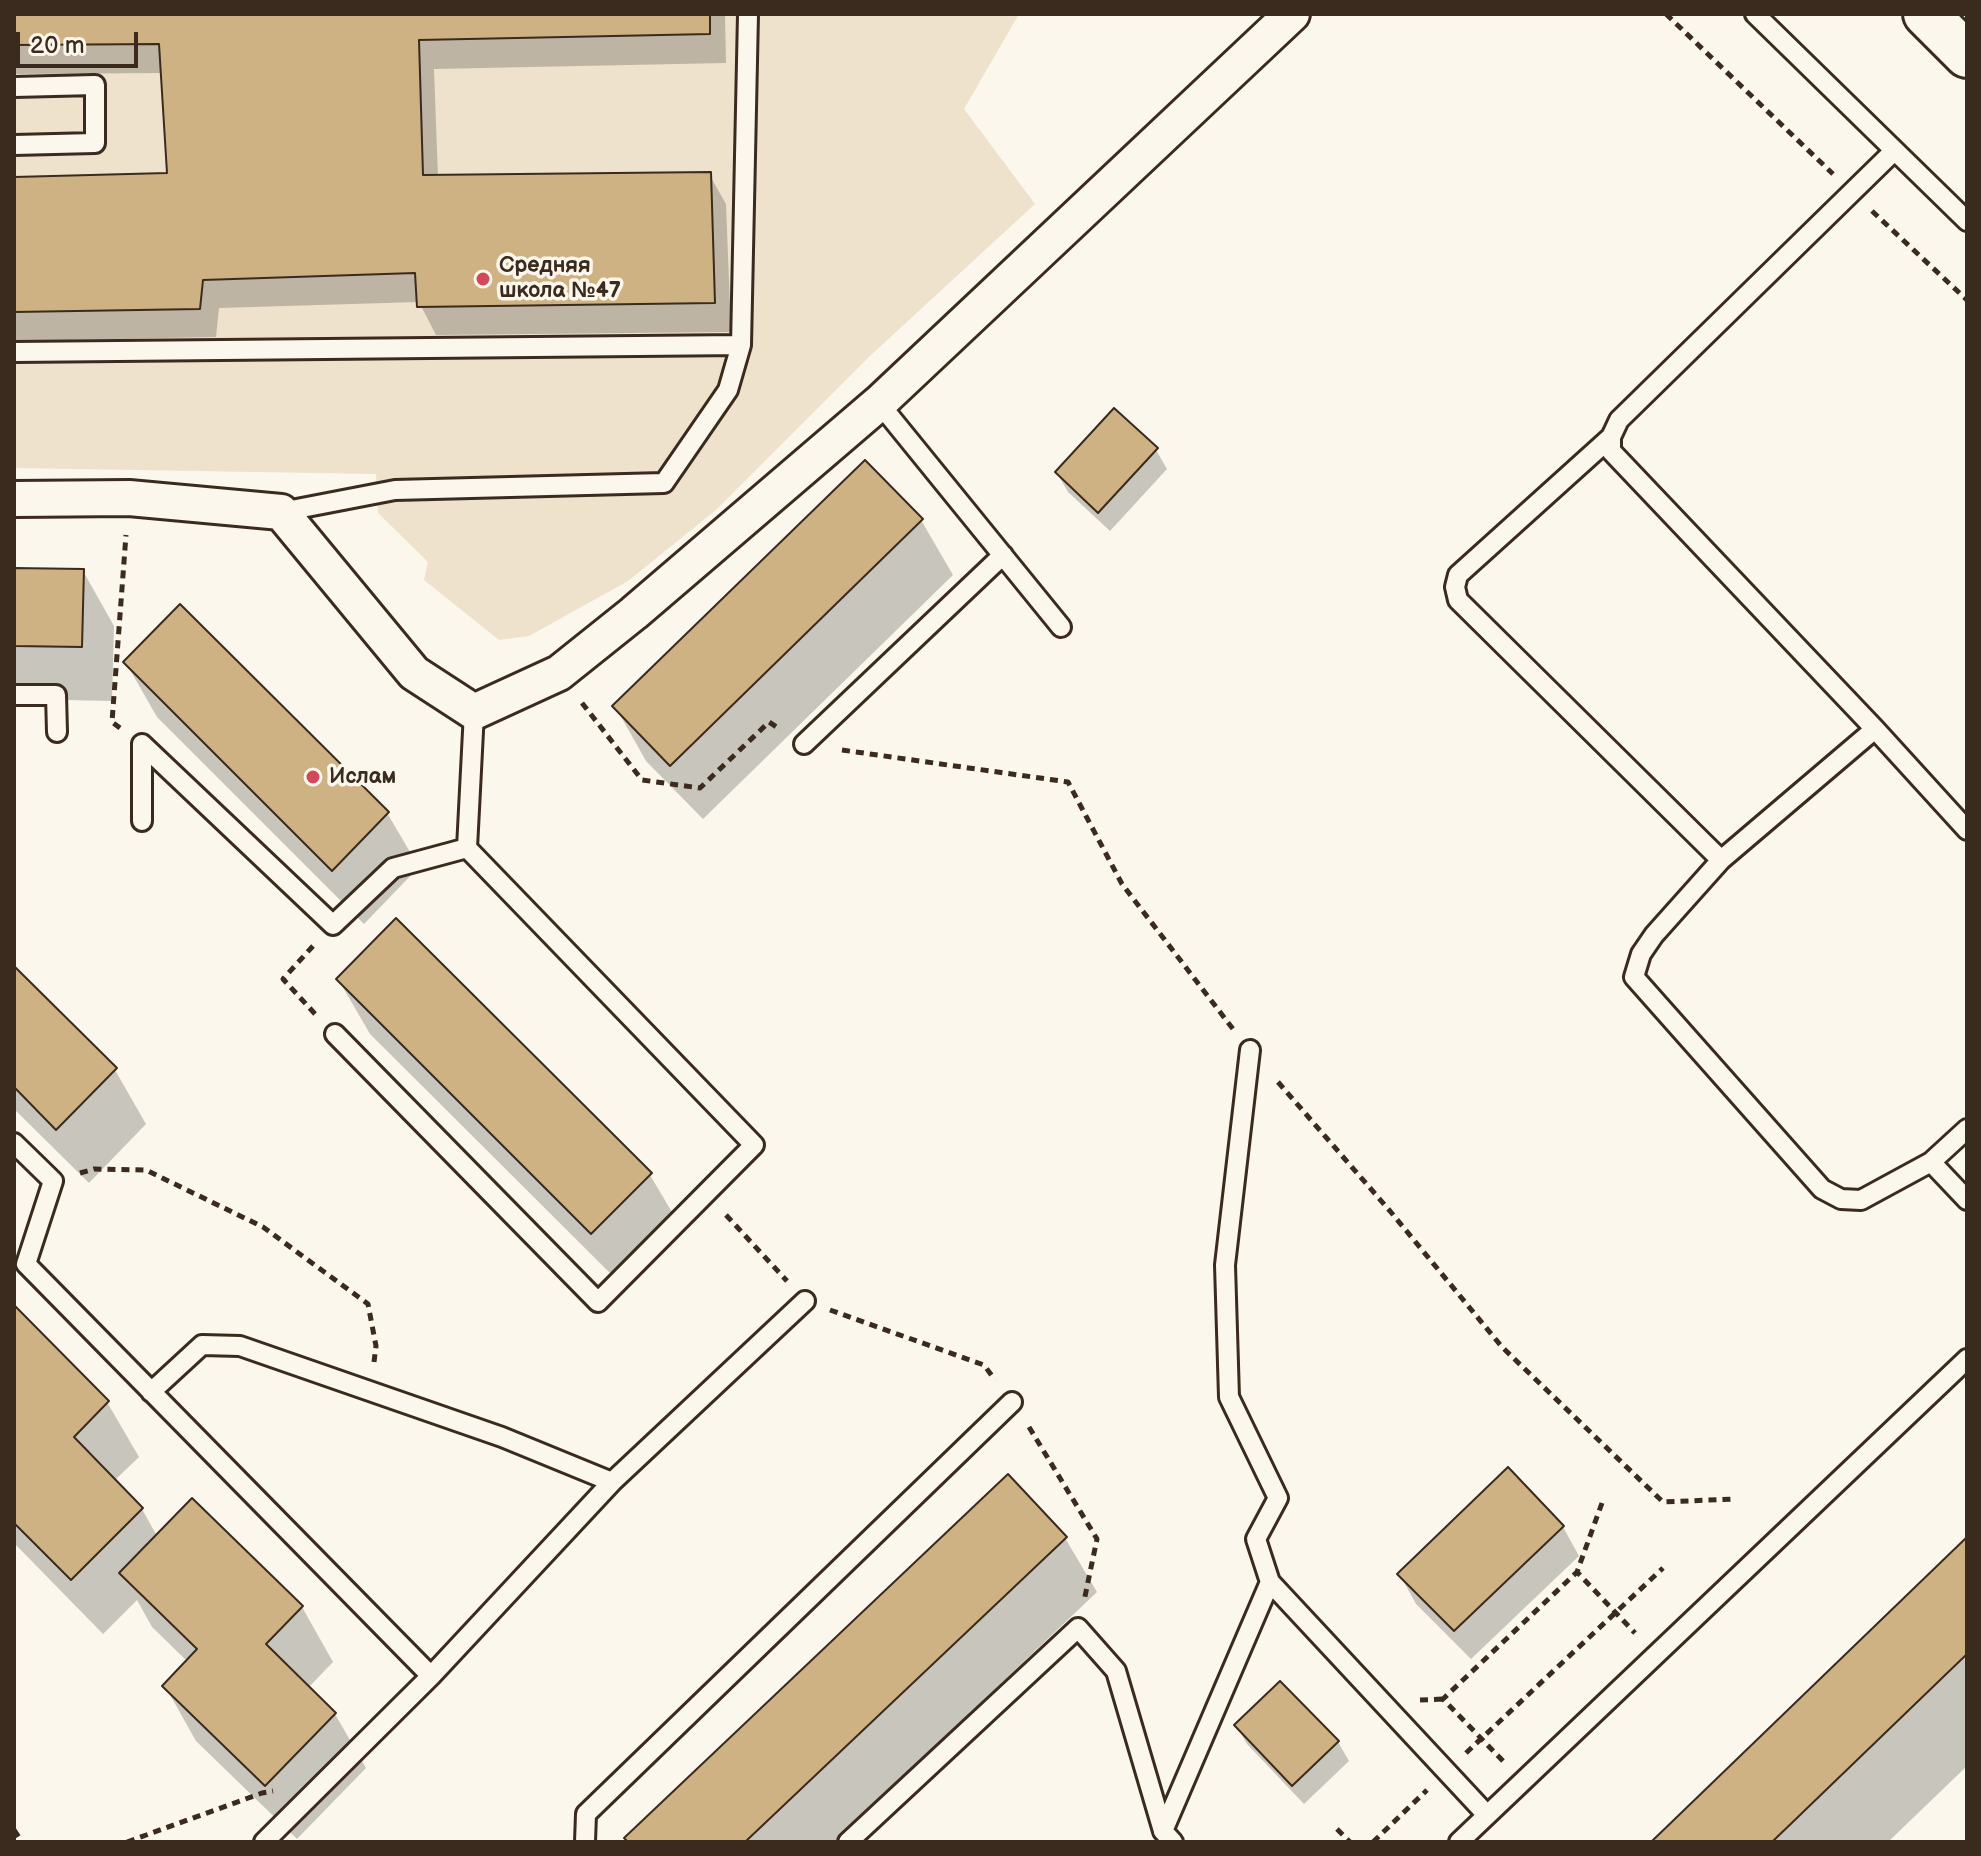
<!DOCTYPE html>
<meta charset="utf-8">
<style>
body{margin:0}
#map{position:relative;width:1981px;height:1856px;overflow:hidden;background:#fbf7ec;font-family:"Balsamiq Sans",sans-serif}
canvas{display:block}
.frame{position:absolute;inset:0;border:16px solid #3b2a1e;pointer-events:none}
.scale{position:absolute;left:16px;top:32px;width:122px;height:36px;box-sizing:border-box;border:4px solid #3b2a1e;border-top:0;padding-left:10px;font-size:24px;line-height:28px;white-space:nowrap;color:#3b2a1e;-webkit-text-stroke:6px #fbf7ec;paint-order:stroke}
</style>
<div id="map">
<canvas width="1981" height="1856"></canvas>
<div class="frame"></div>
<div class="scale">20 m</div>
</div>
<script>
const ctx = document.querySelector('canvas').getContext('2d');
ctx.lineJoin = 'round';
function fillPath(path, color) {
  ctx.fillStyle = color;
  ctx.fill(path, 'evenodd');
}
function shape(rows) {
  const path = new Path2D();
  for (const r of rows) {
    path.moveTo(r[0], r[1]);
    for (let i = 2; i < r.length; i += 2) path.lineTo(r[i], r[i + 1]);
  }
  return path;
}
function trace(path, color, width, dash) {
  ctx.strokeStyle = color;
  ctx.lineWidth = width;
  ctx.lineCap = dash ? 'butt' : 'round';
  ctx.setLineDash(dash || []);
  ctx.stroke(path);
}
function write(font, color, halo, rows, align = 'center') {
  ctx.font = font + ' "Balsamiq Sans",sans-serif';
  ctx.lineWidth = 7;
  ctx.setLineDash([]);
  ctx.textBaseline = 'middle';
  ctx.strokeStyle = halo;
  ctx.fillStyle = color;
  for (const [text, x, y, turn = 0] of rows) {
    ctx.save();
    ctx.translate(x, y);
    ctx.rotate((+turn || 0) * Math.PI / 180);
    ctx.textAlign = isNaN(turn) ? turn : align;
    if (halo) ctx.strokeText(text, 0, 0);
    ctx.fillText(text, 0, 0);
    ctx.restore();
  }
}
fillPath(shape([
 [14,14,1019,14,964,109,1035,204,871,355,716,510,628,581,529,636,499,640,424,580,428,562,378,513,376,474,14,468]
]), '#eee2cc');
fillPath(shape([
 [14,14,725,14,726,63,434,69,438,177,709,174,726,204,731,332,436,335,419,302,219,308,216,337,14,341,14,179,169,175,163,73,14,74],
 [1156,450,1167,469,1110,531,1068,492,1057,473],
 [921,520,953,575,703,819,646,761,615,706],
 [14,570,83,571,114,626,112,701,14,699],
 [126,663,387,813,419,867,364,924,157,717],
 [14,969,115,1070,146,1124,89,1183,14,1109],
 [338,979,650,1175,682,1229,624,1287,370,1034],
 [15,1309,107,1402,139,1457,114,1481,142,1509,157,1536,302,1607,333,1662,308,1688,335,1714,366,1768,297,1839,196,1741,165,1686,188,1662,152,1627,137,1600,103,1634,14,1543],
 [1563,1527,1579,1556,1471,1659,1416,1604,1400,1575],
 [1065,1538,1097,1592,834,1842,629,1842],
 [1967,1540,1967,1766,1888,1842,1654,1842],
 [1236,1725,1338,1742,1349,1761,1304,1804,1247,1744]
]), '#0003');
const building = shape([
 [14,14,710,14,710,34,419,40,423,175,711,172,715,303,417,307,415,273,203,280,200,309,14,312,14,177,167,173,159,44,14,45,14,14],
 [1114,408,1158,448,1098,513,1055,472,1114,408],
 [865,460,923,519,670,766,612,706,865,460],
 [14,568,84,569,82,647,14,646,14,568],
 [180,604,389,812,332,871,123,662,180,604],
 [396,918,652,1173,591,1234,336,979,396,918],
 [14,966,117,1068,56,1130,14,1087,14,966],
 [15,1306,109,1401,74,1437,143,1508,71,1580,14,1523,15,1306],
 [1508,1467,1564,1526,1454,1631,1397,1574,1508,1467],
 [1008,1474,1067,1537,745,1842,628,1842,624,1838,1008,1474],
 [192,1498,303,1606,266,1644,336,1713,265,1786,162,1686,197,1649,119,1573,192,1498],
 [1967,1537,1967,1654,1772,1842,1651,1842,1967,1537],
 [1280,1681,1339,1741,1292,1786,1234,1725,1280,1681]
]);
fillPath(building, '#ceb283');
trace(building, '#3b2a1e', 2);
const lane = shape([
 [1755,14,1967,221],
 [14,87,95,85,95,143,14,145],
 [1894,151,1619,420,1611,437,1611,451,1875,729,1967,830],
 [14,352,741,345],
 [879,403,1061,627],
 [1611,437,1458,575,1455,587,1458,600,1721,860],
 [281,512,395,490,664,483,728,390,741,345,748,14],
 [14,695,56,695,57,732],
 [1875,729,1721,860,1654,935,1641,954,1634,977,1822,1189,1841,1199,1861,1200,1931,1162,1967,1129],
 [142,744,333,925,393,868,467,848],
 [804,744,1003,555],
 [142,821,142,744],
 [335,1034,598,1302,754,1145,467,848,474,712],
 [1250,1050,1225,1265,1229,1397,1278,1498,1256,1539,1270,1582,1487,1815],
 [14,1143,53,1181,26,1264,431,1676],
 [1931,1162,1967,1200],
 [151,1392,202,1345,240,1346,502,1437,612,1482],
 [264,1842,431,1676,612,1482,805,1301],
 [585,1842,586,1814,1012,1402],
 [848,1842,1078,1628,1116,1671,1163,1831],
 [1173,1842,1163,1831,1270,1582],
 [1459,1842,1967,1359]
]);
const street = shape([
 [14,499,129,498,281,512,414,673,474,712,559,673,634,613,879,403,1292,14]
]);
const secondary = shape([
 [1926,14,1967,55]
]);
trace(lane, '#3b2a1e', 24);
trace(street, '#3b2a1e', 40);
trace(secondary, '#3b2a1e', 50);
trace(shape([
 [1666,14,1833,174],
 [1872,211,1967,300],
 [582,703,642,780,700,788,769,722,781,730],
 [120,728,112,722,126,535],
 [842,750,1068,782,1122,884,1233,1029],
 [313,946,283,979,316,1015],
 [1278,1082,1390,1211,1502,1347,1663,1502,1735,1499],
 [80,1173,94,1169,146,1170,263,1227,368,1304,376,1346,374,1362],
 [726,1215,787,1281],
 [830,1310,984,1365,995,1380],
 [1029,1427,1097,1539,1084,1601],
 [1602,1503,1577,1572,1635,1633],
 [1420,1700,1443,1699],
 [1466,1753,1663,1568],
 [1503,1761,1443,1699,1577,1572],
 [1337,1829,1350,1842],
 [14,1830,22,1842],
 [127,1842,262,1793,273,1791],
 [1373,1842,1427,1790]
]), '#3b2a1e', 5, [8, 6]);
trace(lane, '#fbf7ec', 18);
trace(street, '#fbf7ec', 34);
trace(secondary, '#fbf7ec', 44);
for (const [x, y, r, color] of [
 [483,279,8,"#d1495b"],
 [313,777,8,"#d1495b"]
]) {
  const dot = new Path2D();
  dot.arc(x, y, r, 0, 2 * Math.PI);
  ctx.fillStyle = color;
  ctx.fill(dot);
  trace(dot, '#fbf7ec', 3);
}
write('bold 22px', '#3b2a1e', '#fbf7ec', [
 ["Средняя",499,266],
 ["школа №47",499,291],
 ["Ислам",329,777]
], 'left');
</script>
